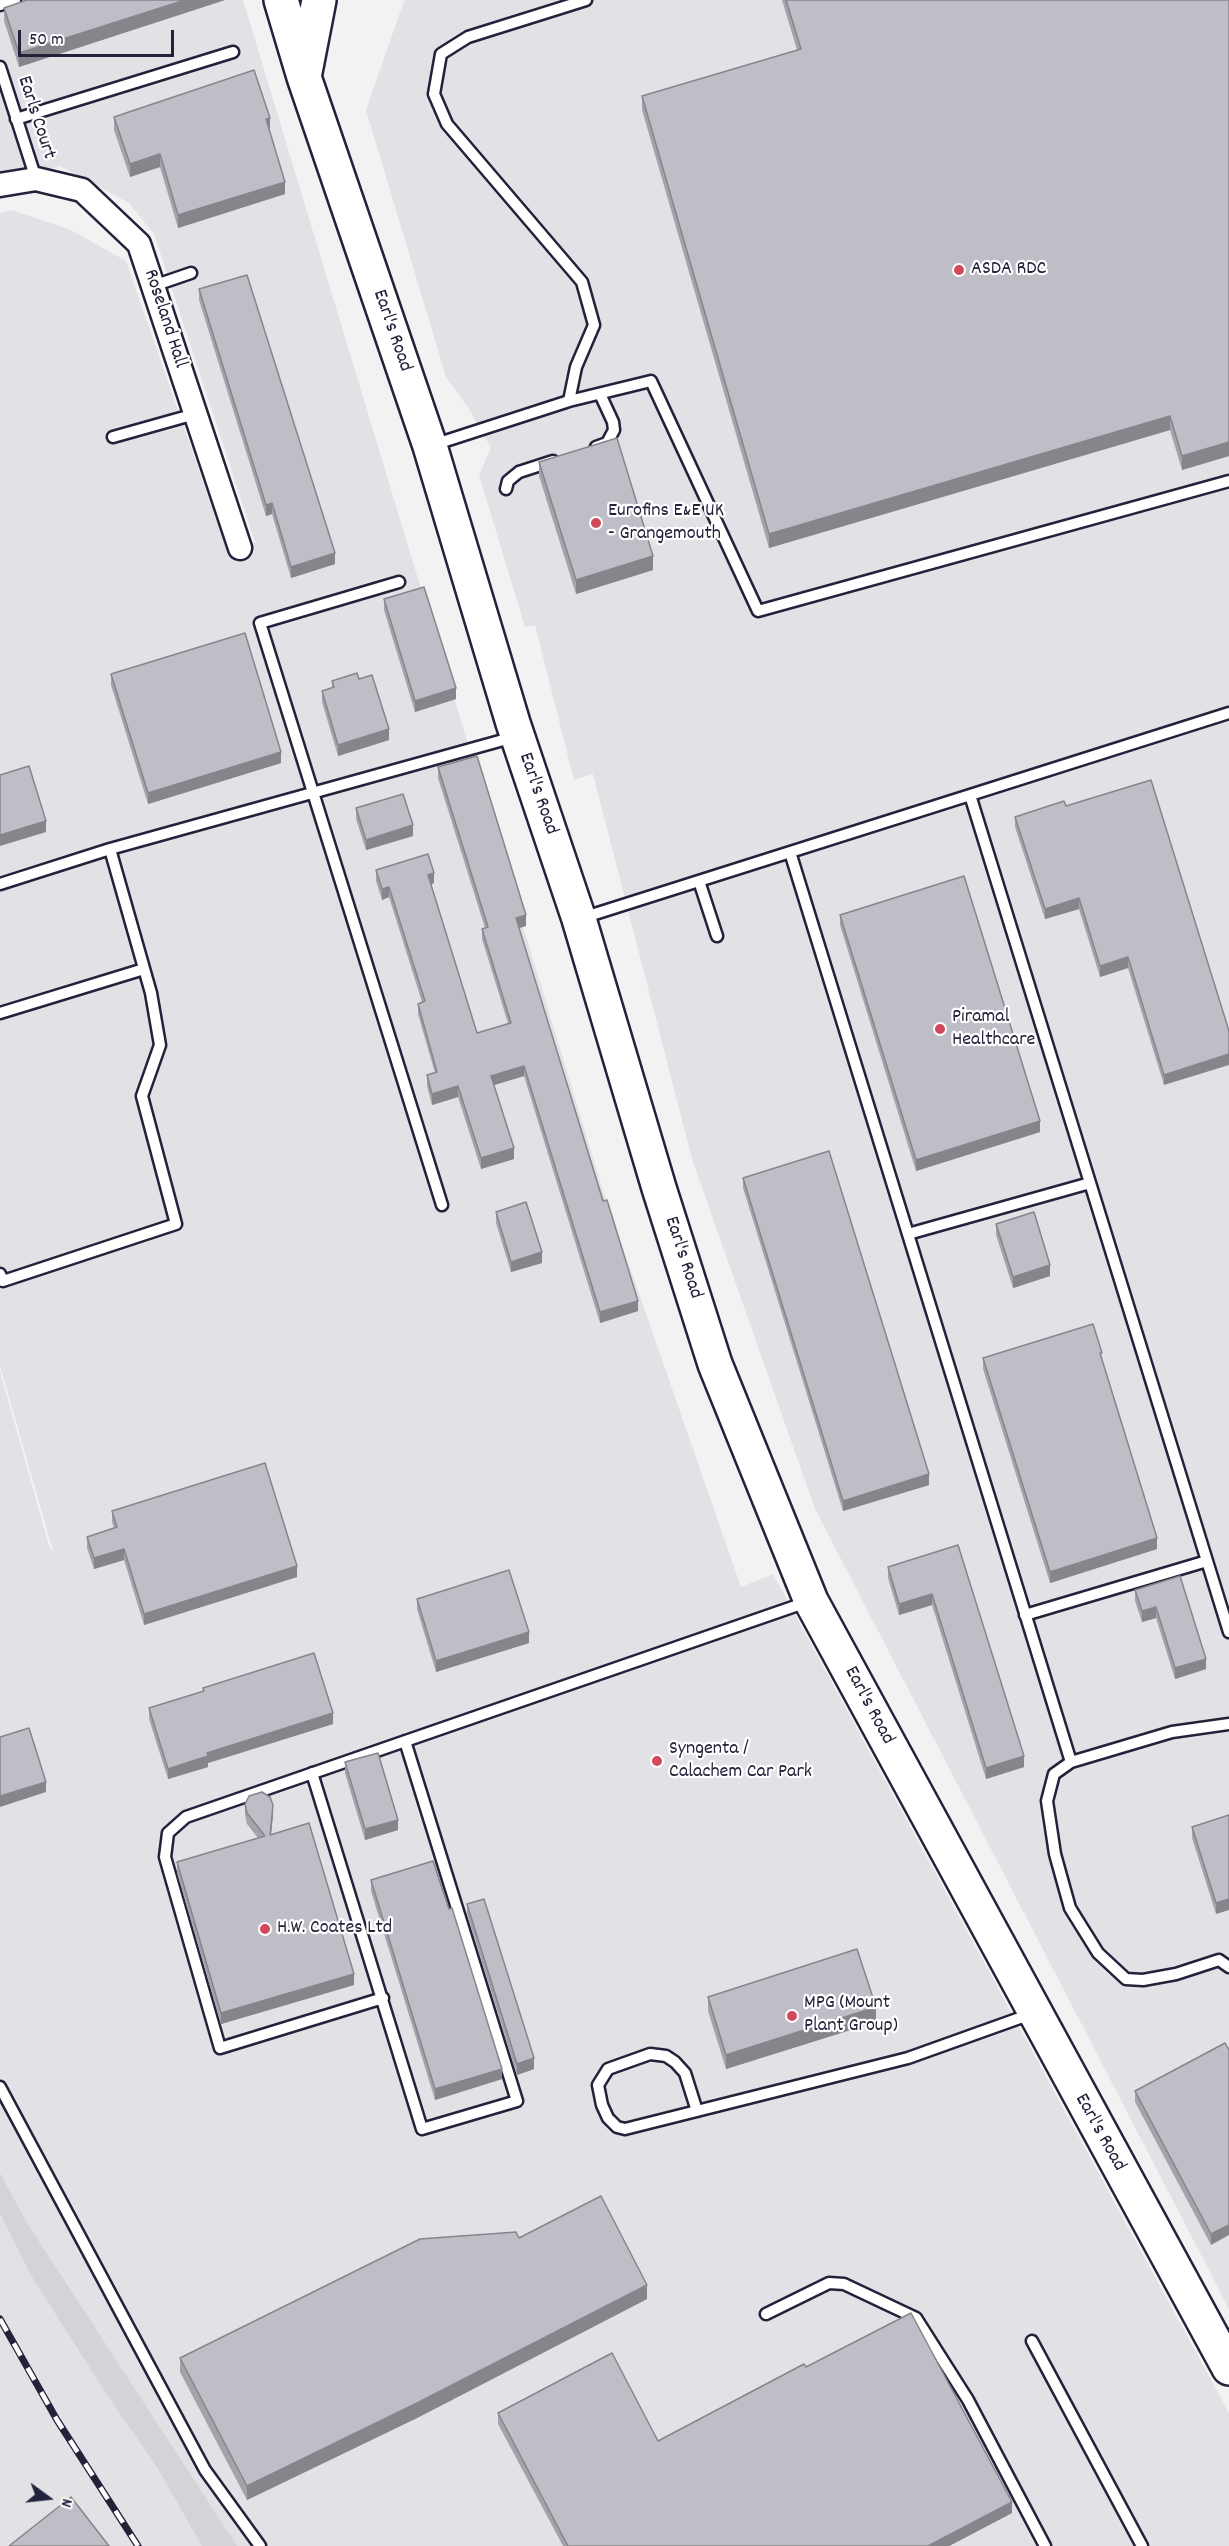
<!DOCTYPE html>
<style>
body{margin:0}
#map{position:relative;width:1229px;height:2546px;overflow:hidden;background:#f2f2f3;font-family:Dekko,sans-serif}
canvas{display:block}
.north{position:absolute;left:18px;top:2468px;width:60px;height:60px;-webkit-text-stroke:4px #fff;paint-order:stroke;rotate:105deg;font-size:16px;font-weight:700;line-height:24px;text-align:center;color:#22223b}
.north::after{content:'';display:block;margin:auto;width:21px;height:27px;background:#22223b;clip-path:polygon(50% 0,100% 100%,50% 72%,0 100%)}
.scale{position:absolute;left:18px;top:30px;width:156px;height:27px;box-sizing:border-box;border:3px solid #22223b;border-top:0;padding-left:8px;font-size:18px;line-height:21px;white-space:nowrap;color:#22223b;-webkit-text-stroke:4px #fff;paint-order:stroke}
</style>
<div id="map">
<canvas width="1229" height="2546"></canvas>
<div class="north">N</div>
<div class="scale">50 m</div>
</div>
<script>
const ctx = document.querySelector('canvas').getContext('2d');
ctx.lineJoin = 'round';
function fillPath(path, color) {
  ctx.fillStyle = color;
  ctx.fill(path, 'evenodd');
}
function shape(rows) {
  const path = new Path2D();
  for (const r of rows) {
    path.moveTo(r[0], r[1]);
    for (let i = 2; i < r.length; i += 2) path.lineTo(r[i], r[i + 1]);
  }
  return path;
}
function trace(path, color, width, dash) {
  ctx.strokeStyle = color;
  ctx.lineWidth = width;
  ctx.lineCap = dash ? 'butt' : 'round';
  ctx.setLineDash(dash || []);
  ctx.stroke(path);
}
function write(font, color, halo, rows, align = 'center') {
  ctx.font = font + ' Dekko,sans-serif';
  ctx.lineWidth = 4.5;
  ctx.setLineDash([]);
  ctx.textBaseline = 'middle';
  ctx.strokeStyle = halo;
  ctx.fillStyle = color;
  for (const [text, x, y, turn = 0] of rows) {
    ctx.save();
    ctx.translate(x, y);
    ctx.rotate((+turn || 0) * Math.PI / 180);
    ctx.textAlign = isNaN(turn) ? turn : align;
    if (halo) ctx.strokeText(text, 0, 0);
    ctx.fillText(text, 0, 0);
    ctx.restore();
  }
}
fillPath(shape([
 [0,0,243,0,601,1184,741,1587,773,1574,1229,2413,1229,2546,0,2546,0,1371,49,1546,54,1554,0,1366,0,213,12,210,71,230,126,261,227,551,255,542,154,234,129,203,60,166,0,181],
 [407,0,1229,0,1229,2309,815,1509,692,1159,593,774,574,780,535,625,525,627,479,475,491,448,469,409,446,377,366,110,404,1]
]), '#e2e2e6');
fillPath(shape([
 [0,2173,27,2223,237,2546,202,2546,157,2467,111,2401,32,2277,0,2213]
]), '#d3d3d8');
const service = shape([
 [0,5,15,0],
 [0,67,36,179],
 [16,119,233,52],
 [153,286,191,273],
 [569,401,576,367,594,325,582,282,447,124,434,94,441,54,468,37,586,0],
 [113,437,195,414],
 [433,445,569,401,651,381,758,611,1229,481],
 [596,447,607,443,614,430,613,422,600,394],
 [506,489,508,481,519,472,553,461],
 [399,582,260,623,442,1205],
 [970,795,1229,1632],
 [790,852,1071,1762],
 [699,881,717,936],
 [0,884,110,849,514,737],
 [582,918,1229,713],
 [0,1013,144,969],
 [908,1234,1090,1183],
 [0,1274,3,1281,176,1224,142,1096,160,1045,151,993,110,849],
 [1025,1615,1207,1561],
 [1229,1724,1172,1732,1071,1762,1054,1774,1047,1801,1055,1854,1070,1908,1098,1953,1126,1979,1143,1980,1176,1974,1219,1960,1229,1967],
 [312,1773,422,2129,517,2101,405,1741],
 [383,1998,220,2048,165,1857,168,1833,186,1817,807,1602],
 [0,2087,205,2470,260,2546],
 [697,2111,685,2073,675,2062,666,2056,650,2054,608,2069,598,2085,602,2105,608,2118,617,2127,625,2129,908,2058,1031,2014],
 [766,2314,829,2283,844,2284,916,2318,968,2400,1045,2546],
 [1032,2341,1142,2546]
]);
const minor = shape([
 [0,185,36,179,82,190,139,244,240,548]
]);
const primary = shape([
 [281,0,304,77,430,446,513,723,579,919,659,1188,715,1364,811,1601,1229,2368],
 [305,72,319,0]
]);
trace(service, '#22223b', 15);
trace(minor, '#22223b', 27);
trace(primary, '#22223b', 38);
trace(service, '#fff', 10);
trace(minor, '#fff', 22);
trace(primary, '#fff', 33);
const rail = shape([
 [0,2319,57,2420,138,2546]
]);
trace(rail, '#22223b', 7);
trace(rail, '#fff', 4.5, [14]);
fillPath(shape([
 [27,0,225,0,19,67,4,21,4,8],
 [782,0,1229,0,1229,456,1182,470,1170,430,769,548,642,110,642,96,797,50],
 [114,117,270,131,285,194,178,228,160,167,130,177,114,130],
 [199,289,335,564,291,578,272,514,266,516,199,300],
 [539,462,653,570,576,594,539,476],
 [384,599,456,699,415,712,384,610],
 [111,674,281,763,148,804,111,685],
 [359,679,389,740,338,756,322,702,322,691,332,688,332,681],
 [438,767,526,926,519,928,638,1311,600,1323,524,1076,494,1085,514,1159,481,1169,458,1097,432,1105,427,1086,427,1075,435,1073,418,1014,418,1004,422,1002,389,897,382,900,376,881,376,870,434,883,431,885,477,1033,508,1023,482,939,482,929,485,928,438,778],
 [1066,806,1229,1031,1164,1085,1128,968,1100,977,1079,909,1045,919,1015,827,1015,817],
 [356,808,413,836,366,850,356,819],
 [840,915,1040,1132,916,1171,840,925],
 [743,1178,929,1485,843,1511,743,1188],
 [496,1212,542,1263,511,1272,496,1223],
 [996,1224,1050,1276,1013,1288,996,1235],
 [983,1358,1102,1360,1157,1549,1050,1583,983,1369],
 [112,1511,297,1577,144,1625,124,1560,94,1569,87,1548,87,1537,114,1528,112,1522],
 [958,1545,1024,1767,986,1779,932,1605,899,1615,888,1578,888,1567],
 [1180,1576,1206,1669,1175,1679,1156,1618,1142,1622,1135,1601,1135,1590],
 [417,1599,529,1643,436,1672,417,1609],
 [203,1688,333,1724,208,1763,208,1767,168,1779,149,1719,149,1708,203,1691],
 [345,1762,398,1830,365,1840,345,1773],
 [245,1804,273,1815,271,1834,354,1985,221,2024,177,1873,177,1862,258,1838,247,1824,245,1815],
 [1229,1815,1216,1914,1192,1838,1192,1827],
 [371,1880,502,2079,435,2100,371,1891],
 [467,1904,534,2069,517,2075,467,1914],
 [708,1997,876,2022,726,2069,708,2011],
 [1225,2043,1211,2245,1135,2102,1135,2091],
 [519,2238,647,2299,417,2418,247,2500,180,2372,180,2358],
 [806,2367,1012,2513,949,2546,563,2546,498,2424,498,2413,658,2441]
]), '#a3a3aa');
fillPath(shape([
 [185,0,225,0,19,67,19,53],
 [270,118,270,131,266,119],
 [160,154,160,167,130,177,130,164],
 [285,182,285,194,178,228,178,215],
 [1170,416,1170,430,769,548,769,534],
 [1229,442,1229,456,1182,470,1182,456],
 [272,503,272,514,266,516,266,505],
 [335,553,335,564,291,578,291,567],
 [653,556,653,570,576,594,576,580],
 [456,688,456,699,415,712,415,701],
 [389,729,389,740,338,756,338,745],
 [281,752,281,763,148,804,148,793],
 [46,821,46,832,0,846,0,835],
 [413,825,413,836,366,850,366,840],
 [434,873,434,883,428,885,428,875],
 [389,887,389,897,382,900,382,889],
 [1079,898,1079,909,1045,919,1045,909],
 [526,915,526,926,516,929,516,918],
 [1128,957,1128,968,1100,977,1100,966],
 [1229,1054,1229,1065,1164,1085,1164,1075],
 [524,1066,524,1076,491,1086,491,1076],
 [458,1086,458,1097,432,1105,432,1094],
 [1040,1121,1040,1132,916,1171,916,1160],
 [514,1148,514,1159,481,1169,481,1158],
 [542,1252,542,1263,511,1272,511,1262],
 [1050,1265,1050,1276,1013,1288,1013,1277],
 [638,1301,638,1311,600,1323,600,1312],
 [929,1474,929,1485,843,1511,843,1501],
 [1157,1538,1157,1549,1050,1583,1050,1572],
 [124,1549,124,1560,94,1569,94,1558],
 [297,1566,297,1577,144,1625,144,1614],
 [932,1594,932,1605,899,1615,899,1604],
 [1156,1607,1156,1618,1142,1622,1142,1611],
 [529,1632,529,1643,436,1672,436,1661],
 [1206,1659,1206,1669,1175,1679,1175,1668],
 [333,1713,333,1724,208,1763,208,1767,168,1779,168,1769,207,1753],
 [1024,1756,1024,1767,986,1779,986,1768],
 [46,1782,46,1792,0,1807,0,1796],
 [273,1805,273,1815,270,1845,270,1835],
 [398,1820,398,1830,365,1840,365,1829],
 [1229,1899,1229,1910,1216,1914,1216,1903],
 [354,1974,354,1985,221,2024,221,2013],
 [876,2007,876,2022,726,2069,726,2055],
 [534,2058,534,2069,517,2075,517,2064],
 [502,2069,502,2079,435,2100,435,2089],
 [1229,2225,1229,2235,1211,2245,1211,2234],
 [647,2285,647,2299,417,2418,247,2500,247,2486],
 [1012,2502,1012,2513,949,2546,928,2546]
]), '#85858b');
const building = shape([
 [27,0,185,0,19,53,4,8,27,0],
 [786,0,1229,0,1229,442,1182,456,1170,416,769,534,642,96,801,49,786,0],
 [254,70,270,118,266,119,285,182,178,215,160,154,130,164,114,117,254,70],
 [247,275,335,553,291,567,272,503,266,505,199,289,247,275],
 [617,438,653,556,576,580,539,462,617,438],
 [424,587,456,688,415,701,384,599,424,587],
 [245,633,281,752,148,793,111,674,245,633],
 [357,673,359,679,372,675,389,729,338,745,322,691,334,687,332,681,357,673],
 [477,756,526,915,516,918,603,1201,607,1200,638,1301,600,1312,524,1066,491,1076,514,1148,481,1158,458,1086,432,1094,427,1075,437,1072,418,1004,425,1001,389,887,382,889,376,870,428,854,434,873,428,875,477,1033,511,1023,482,929,488,927,438,767,477,756],
 [29,766,46,821,0,835,0,775,29,766],
 [1151,780,1229,1031,1229,1054,1164,1075,1128,957,1100,966,1079,898,1045,909,1015,817,1064,801,1066,806,1151,780],
 [403,794,413,825,366,840,356,808,403,794],
 [964,876,1040,1121,916,1160,840,915,964,876],
 [829,1151,929,1474,843,1501,743,1178,829,1151],
 [526,1202,542,1252,511,1262,496,1212,526,1202],
 [1034,1212,1050,1265,1013,1277,996,1224,1034,1212],
 [1093,1324,1102,1353,1100,1353,1157,1538,1050,1572,983,1358,1093,1324],
 [265,1463,297,1566,144,1614,124,1549,94,1558,87,1537,117,1527,112,1511,265,1463],
 [958,1545,1024,1756,986,1768,932,1594,899,1604,888,1567,958,1545],
 [509,1570,529,1632,436,1661,417,1599,509,1570],
 [1180,1576,1206,1659,1175,1668,1156,1607,1142,1611,1135,1590,1180,1576],
 [314,1653,333,1713,207,1753,208,1756,168,1769,149,1708,204,1691,203,1688,314,1653],
 [29,1728,46,1782,0,1796,0,1737,29,1728],
 [378,1753,398,1820,365,1829,345,1762,378,1753],
 [262,1792,270,1797,273,1805,270,1835,309,1823,354,1974,221,2013,177,1862,265,1836,247,1813,245,1804,249,1796,262,1792],
 [1229,1815,1229,1899,1216,1903,1192,1827,1229,1815],
 [433,1861,449,1909,452,1908,502,2069,435,2089,371,1880,433,1861],
 [484,1899,534,2058,517,2064,467,1904,484,1899],
 [857,1949,876,2007,726,2055,708,1997,857,1949],
 [1225,2043,1229,2050,1229,2225,1211,2234,1135,2091,1225,2043],
 [601,2196,647,2285,417,2403,247,2486,180,2358,420,2239,516,2232,519,2238,601,2196],
 [911,2313,1012,2502,928,2546,568,2546,498,2413,612,2353,658,2441,804,2364,806,2367,911,2313],
 [71,2497,109,2546,9,2546,71,2497]
]);
fillPath(building, '#bebec6');
trace(building, '#85858b', 1.5);
for (const [x, y, r, color] of [
 [959,270,6,"#d1495b"],
 [596,523,6,"#d1495b"],
 [940,1029,6,"#d1495b"],
 [657,1761,6,"#d1495b"],
 [265,1929,6,"#d1495b"],
 [792,2016,6,"#d1495b"]
]) {
  const dot = new Path2D();
  dot.arc(x, y, r, 0, 2 * Math.PI);
  ctx.fillStyle = color;
  ctx.fill(dot);
  trace(dot, '#fff', 2);
}
write('20px', '#22223b', '#fff', [
 ["Earls Court",35,118,72],
 ["Roseland Hall",164,319,72],
 ["Earl's Road",391,331,71],
 ["Earl's Road",537,794,71],
 ["Earl's Road",682,1258,72],
 ["Earl's Road",868,1706,62],
 ["Earl's Road",1099,2133,61]
]);
write('20px', '#22223b', '#fff', [
 ["ASDA RDC",971,270],
 ["Eurofins E&E UK",608,512],
 ["- Grangemouth",608,535],
 ["Piramal",952,1018],
 ["Healthcare",952,1041],
 ["Syngenta /",669,1750],
 ["Calachem Car Park",669,1773],
 ["H.W. Coates Ltd",277,1929],
 ["MPG (Mount",804,2004],
 ["Plant Group)",804,2027]
], 'left');
</script>
